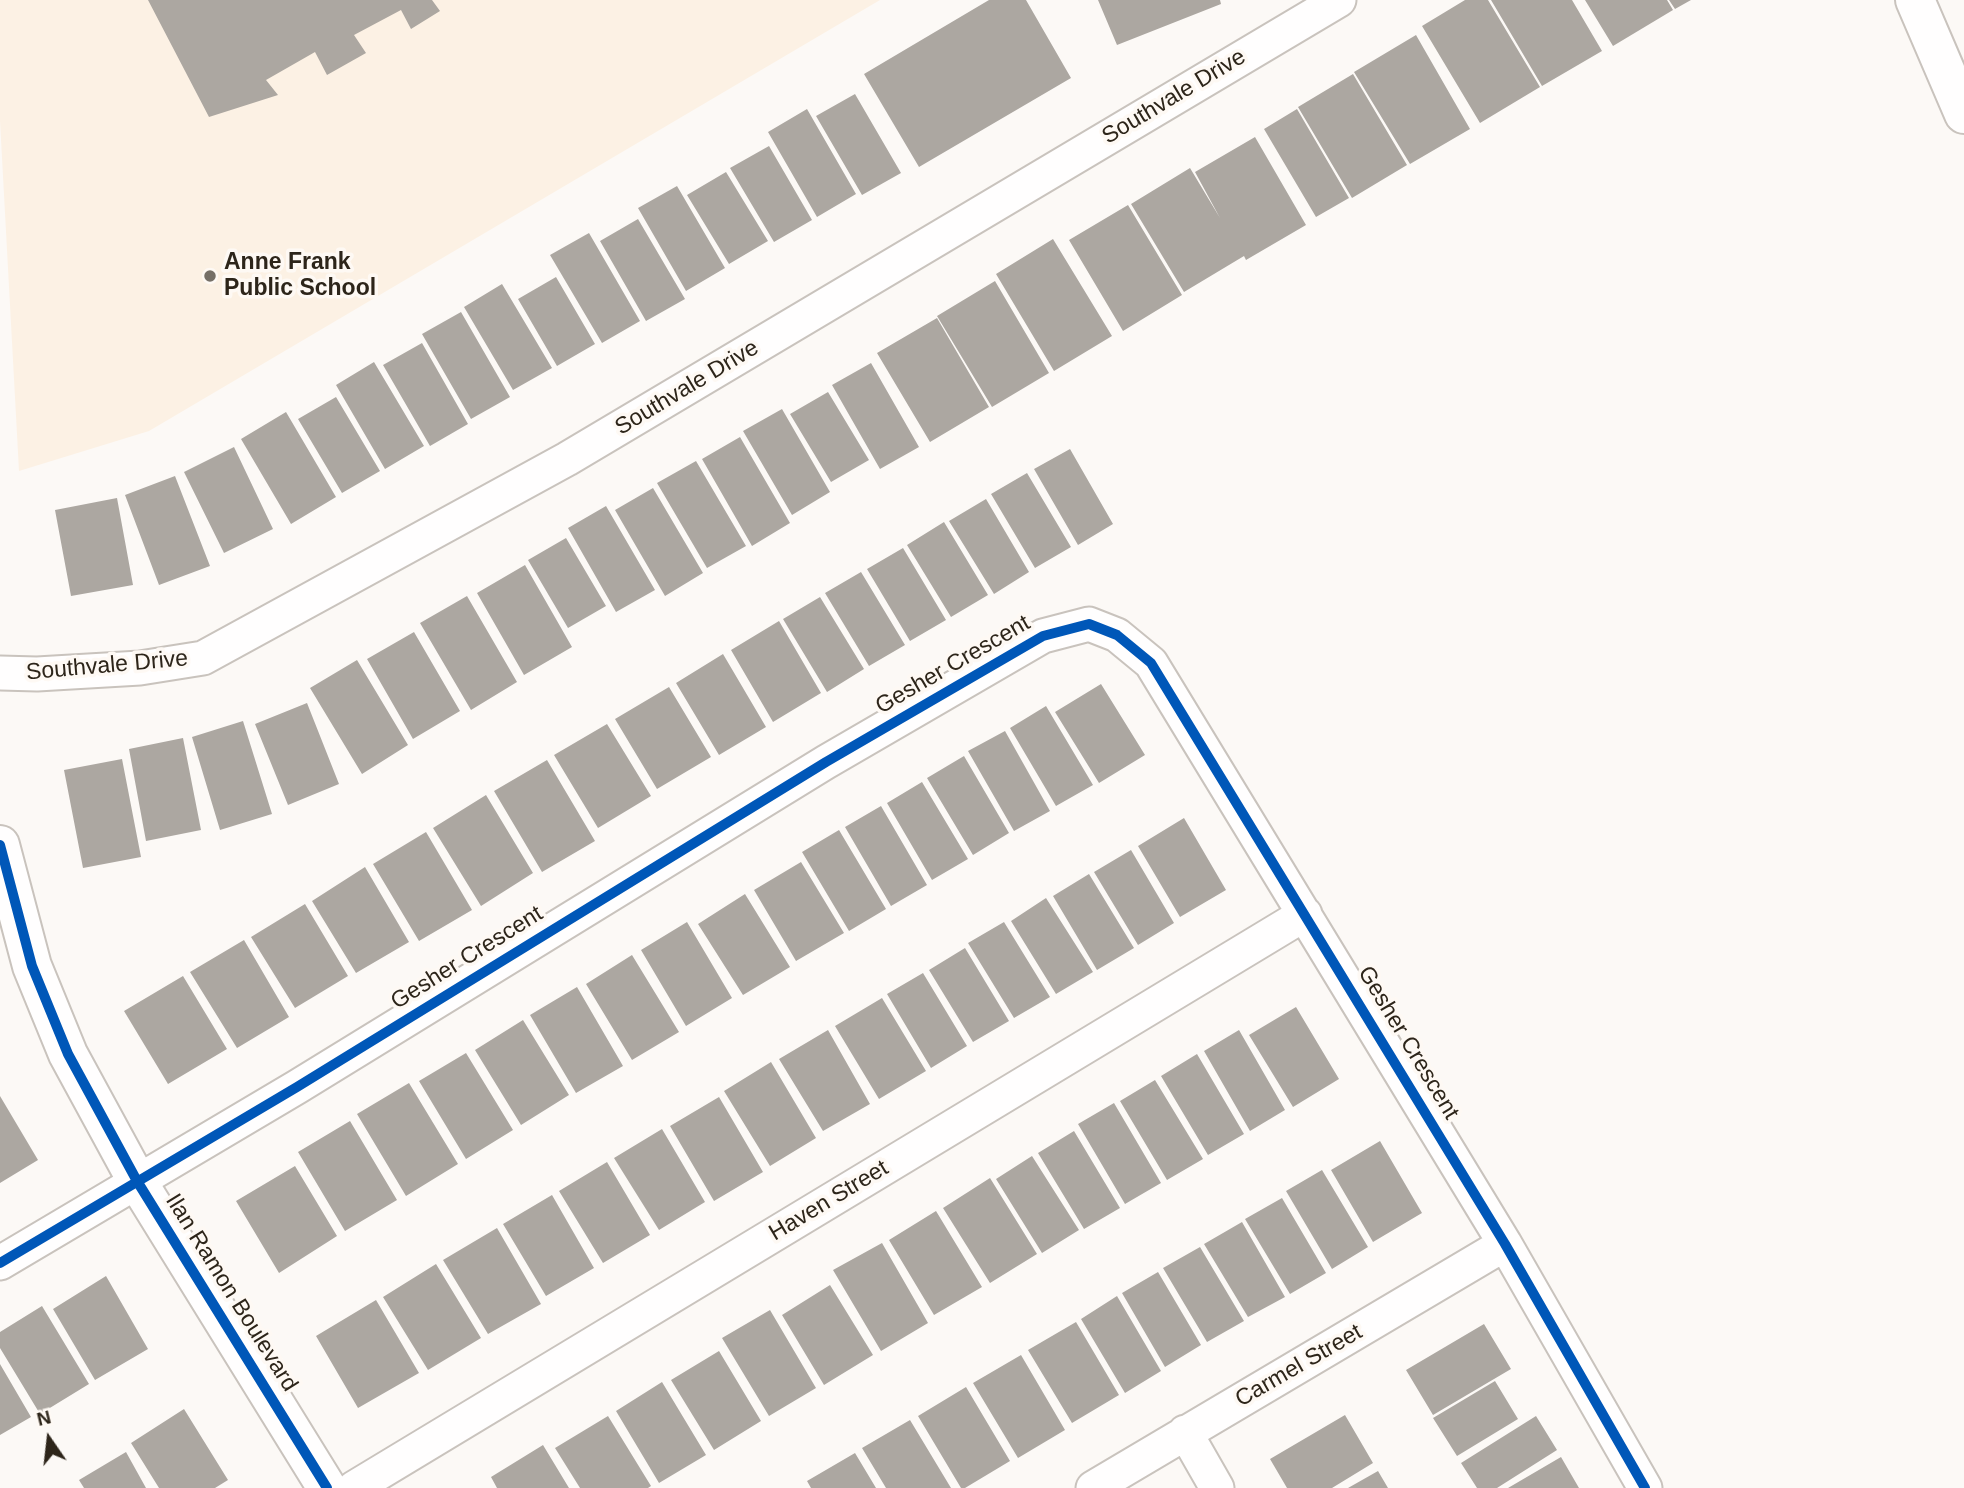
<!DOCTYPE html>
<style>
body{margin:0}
#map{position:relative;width:1964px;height:1488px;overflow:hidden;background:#fcf9f6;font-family:Helvetica,sans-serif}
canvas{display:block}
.north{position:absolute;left:14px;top:1404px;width:70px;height:70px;-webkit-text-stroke:5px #fef9f4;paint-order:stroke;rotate:346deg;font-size:19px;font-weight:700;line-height:28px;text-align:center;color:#2d251a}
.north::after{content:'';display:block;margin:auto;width:24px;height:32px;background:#2d251a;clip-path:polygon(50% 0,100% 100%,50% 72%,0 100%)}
</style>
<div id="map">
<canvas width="1964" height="1488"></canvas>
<div class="north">N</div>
</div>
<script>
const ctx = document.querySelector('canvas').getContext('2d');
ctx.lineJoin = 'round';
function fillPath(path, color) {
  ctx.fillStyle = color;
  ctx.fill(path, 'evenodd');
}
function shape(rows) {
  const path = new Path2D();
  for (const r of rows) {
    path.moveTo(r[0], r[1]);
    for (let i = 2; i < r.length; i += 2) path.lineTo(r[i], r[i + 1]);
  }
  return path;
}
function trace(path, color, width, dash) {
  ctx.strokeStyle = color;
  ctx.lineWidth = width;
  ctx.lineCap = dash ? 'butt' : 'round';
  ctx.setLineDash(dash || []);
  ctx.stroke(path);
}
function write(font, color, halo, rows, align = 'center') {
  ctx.font = font + ' Helvetica,sans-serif';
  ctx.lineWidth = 7;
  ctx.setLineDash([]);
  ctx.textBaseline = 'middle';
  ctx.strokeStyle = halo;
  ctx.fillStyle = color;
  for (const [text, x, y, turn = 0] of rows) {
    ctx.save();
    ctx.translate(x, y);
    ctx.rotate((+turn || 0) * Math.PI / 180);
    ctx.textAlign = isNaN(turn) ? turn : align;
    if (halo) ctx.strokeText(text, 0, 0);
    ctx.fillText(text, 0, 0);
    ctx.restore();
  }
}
fillPath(shape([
 [0,0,880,0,149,431,19,471,0,121]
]), '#fcf1e4');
fillPath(shape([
 [148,0,432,0,440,11,411,29,401,10,354,35,366,53,327,75,315,52,266,80,278,95,209,117],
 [989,0,1026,0,1071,78,919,167,864,74],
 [1098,0,1220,0,1221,4,1117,45],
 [1465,0,1488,0,1540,87,1480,123,1422,26],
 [1491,0,1572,0,1602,51,1542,86],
 [1585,0,1667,0,1673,10,1613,46],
 [1669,0,1691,0,1675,9],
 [1416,35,1470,129,1410,164,1354,72],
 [1353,74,1407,165,1352,198,1298,107],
 [855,94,901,173,862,195,816,116],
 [807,109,856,194,817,217,768,132],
 [1297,109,1349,198,1316,217,1264,129],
 [1255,137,1306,225,1246,260,1244,256,1184,292,1131,204,1190,168,1220,218,1195,172],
 [769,146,812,220,774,242,730,168],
 [726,172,768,241,729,264,687,195],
 [677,186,725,268,686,291,638,208],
 [1128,205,1182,295,1123,331,1069,240],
 [638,219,685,299,646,321,600,241],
 [589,233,640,321,602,343,550,255],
 [1053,239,1112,336,1054,371,996,274],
 [556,277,595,344,557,366,518,299],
 [995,281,1049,373,992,407,937,316],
 [502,284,552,368,513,390,464,307],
 [461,312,510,397,471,419,422,334],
 [937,318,989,407,930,442,877,353],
 [422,343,468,424,430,446,383,365],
 [374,362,424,446,385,469,336,385],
 [871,363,919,447,880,469,832,385],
 [828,392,869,460,831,482,790,414],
 [336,397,380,471,342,493,298,419],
 [782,409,830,492,792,515,743,431],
 [286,412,336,497,291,524,241,439],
 [740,437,790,523,752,546,702,459],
 [234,447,273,529,224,553,184,472],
 [1070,449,1113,524,1078,545,1034,469],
 [696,461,746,546,707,568,657,483],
 [1027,473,1071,547,1035,568,991,494],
 [175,476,210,566,159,585,125,495],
 [653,488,703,573,665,596,615,510],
 [117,498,133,585,71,596,55,510],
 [986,499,1029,572,994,594,949,521],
 [606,506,655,590,616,612,568,528],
 [944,522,988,595,951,617,907,545],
 [566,538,606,606,568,628,528,560],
 [903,548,946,620,910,641,867,569],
 [525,565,572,647,524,675,477,593],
 [861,572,905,645,869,666,825,593],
 [467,596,517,682,471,710,420,623],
 [820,597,864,669,827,692,783,619],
 [779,621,821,693,773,722,731,650],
 [414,632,460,711,413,739,367,659],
 [723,654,766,727,719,755,676,683],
 [357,660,408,745,362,774,310,688],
 [1101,684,1145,755,1099,783,1055,712],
 [669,687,711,757,657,789,615,719],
 [307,703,339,784,288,805,255,724],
 [1046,706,1093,785,1056,806,1010,728],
 [243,721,272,814,220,830,192,737],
 [607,724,651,796,598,828,554,755],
 [1005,731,1050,811,1014,831,968,751],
 [183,738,201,830,146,841,129,749],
 [964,756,1009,833,973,855,927,778],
 [122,759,141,857,83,868,64,770],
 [547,760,595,841,542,872,494,791],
 [922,782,968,859,932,880,887,803],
 [486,795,533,873,481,906,433,828],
 [881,806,927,885,891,906,845,827],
 [1184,818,1226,890,1180,917,1138,846],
 [839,830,886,909,849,931,802,852],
 [426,832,472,910,419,941,373,864],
 [1131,850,1174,923,1138,945,1094,872],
 [801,862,844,933,796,961,754,890],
 [365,867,409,942,356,973,312,901],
 [1089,874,1134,948,1097,970,1053,896],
 [745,894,790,967,743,995,698,924],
 [1046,898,1093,972,1056,994,1011,921],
 [305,904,348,976,295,1008,251,937],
 [687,922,732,998,686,1026,641,950],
 [1004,922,1050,997,1014,1018,968,943],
 [244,940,289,1017,237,1048,190,972],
 [965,948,1009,1021,973,1042,929,970],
 [632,955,679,1032,632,1060,586,984],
 [923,973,967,1046,931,1068,887,994],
 [183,976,227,1049,168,1084,124,1011],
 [577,987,623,1066,576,1093,530,1015],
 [882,998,926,1071,879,1099,835,1026],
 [1296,1007,1339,1079,1293,1107,1249,1035],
 [523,1020,569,1095,521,1125,475,1050],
 [828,1030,870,1104,823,1131,779,1059],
 [1239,1030,1285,1110,1250,1131,1204,1051],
 [466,1053,513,1130,466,1159,419,1081],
 [1197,1054,1244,1134,1208,1155,1161,1076],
 [771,1062,816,1138,770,1166,724,1091],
 [1155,1080,1203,1159,1167,1180,1120,1101],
 [409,1083,458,1164,406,1196,357,1114],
 [0,1096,38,1160,0,1183],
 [719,1097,763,1172,714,1201,670,1126],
 [1114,1103,1161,1183,1125,1204,1078,1124],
 [350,1121,397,1200,345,1231,298,1152],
 [662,1129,705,1202,659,1230,614,1158],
 [1074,1131,1120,1208,1084,1229,1038,1153],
 [1380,1141,1422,1213,1373,1242,1331,1170],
 [1032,1156,1079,1230,1042,1253,996,1179],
 [607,1162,650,1235,603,1263,559,1191],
 [295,1166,337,1236,279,1273,236,1201],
 [1322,1170,1368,1247,1332,1269,1286,1191],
 [990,1178,1037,1254,990,1283,943,1208],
 [552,1195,594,1268,546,1296,503,1224],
 [1282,1198,1326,1273,1290,1294,1245,1219],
 [936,1211,982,1287,934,1315,889,1240],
 [1242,1222,1285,1297,1248,1317,1204,1244],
 [497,1228,541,1304,488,1334,443,1260],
 [882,1243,928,1323,881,1351,833,1270],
 [1200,1247,1244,1321,1207,1342,1163,1268],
 [436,1264,481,1338,428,1370,383,1297],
 [1158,1272,1201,1345,1165,1367,1122,1293],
 [106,1276,148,1349,95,1380,53,1309],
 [830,1285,873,1355,824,1385,782,1315],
 [1117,1296,1161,1371,1125,1393,1081,1319],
 [376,1300,419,1373,358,1408,316,1336],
 [42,1306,89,1384,40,1414,0,1348,0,1332],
 [770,1310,816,1388,769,1416,722,1338],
 [1076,1322,1119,1395,1072,1423,1028,1350],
 [1484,1324,1511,1369,1433,1415,1406,1370],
 [719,1351,761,1421,714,1450,671,1380],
 [1021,1355,1065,1430,1018,1458,973,1383],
 [0,1364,31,1417,0,1435],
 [1495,1381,1518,1419,1457,1456,1433,1418],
 [662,1382,706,1455,659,1483,616,1411],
 [966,1387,1010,1461,965,1488,961,1488,918,1416],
 [184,1409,228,1480,215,1488,159,1488,131,1443],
 [1345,1415,1373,1463,1332,1488,1287,1488,1270,1459],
 [608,1416,651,1486,648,1488,580,1488,555,1448],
 [1536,1416,1557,1450,1497,1488,1477,1488,1461,1463],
 [910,1420,951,1488,886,1488,862,1448],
 [543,1445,569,1488,497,1488,491,1477],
 [126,1452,146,1488,84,1488,79,1480],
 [855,1453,876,1488,811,1488,807,1481],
 [1561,1457,1579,1488,1508,1488],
 [1378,1471,1388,1488,1348,1488]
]), '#aca7a1');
const street = shape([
 [0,673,37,674,140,668,203,658,567,459,1339,0],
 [0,1263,297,1087,826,762,1043,636,1089,624,1117,635,1151,663,1505,1244,1645,1488],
 [1185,1432,1217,1488],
 [354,1488,1305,914],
 [1093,1488,1505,1244]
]);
const secondary = shape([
 [1915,0,1964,114],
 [0,845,32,966,68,1054,137,1181,327,1488]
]);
trace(street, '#c9c3bd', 37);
trace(secondary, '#c9c3bd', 42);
trace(street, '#fffefe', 33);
trace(secondary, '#fffefe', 38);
trace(shape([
 [0,845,32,966,68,1054,137,1181,327,1488],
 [0,1263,297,1087,826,762,1043,636,1089,624,1117,635,1151,663,1505,1244,1645,1488]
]), '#0057b8', 10);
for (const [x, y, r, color] of [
 [210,276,7,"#756f67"]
]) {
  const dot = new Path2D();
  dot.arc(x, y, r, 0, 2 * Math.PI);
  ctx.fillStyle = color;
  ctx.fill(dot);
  trace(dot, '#fef9f4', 2.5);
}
write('23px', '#2d251a', '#fef9f4', [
 ["Southvale Drive",1174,97,-31],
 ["Southvale Drive",687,388,-31],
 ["Gesher Crescent",953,665,-30],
 ["Southvale Drive",107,666,-5],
 ["Gesher Crescent",467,958,-32],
 ["Gesher Crescent",1408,1043,59],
 ["Haven Street",829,1201,-31],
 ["Ilan Ramon Boulevard",231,1293,58],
 ["Carmel Street",1299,1366,-30]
]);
write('bold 23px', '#2d251a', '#fef9f4', [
 ["Anne Frank",224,263],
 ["Public School",224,289]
], 'left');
</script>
